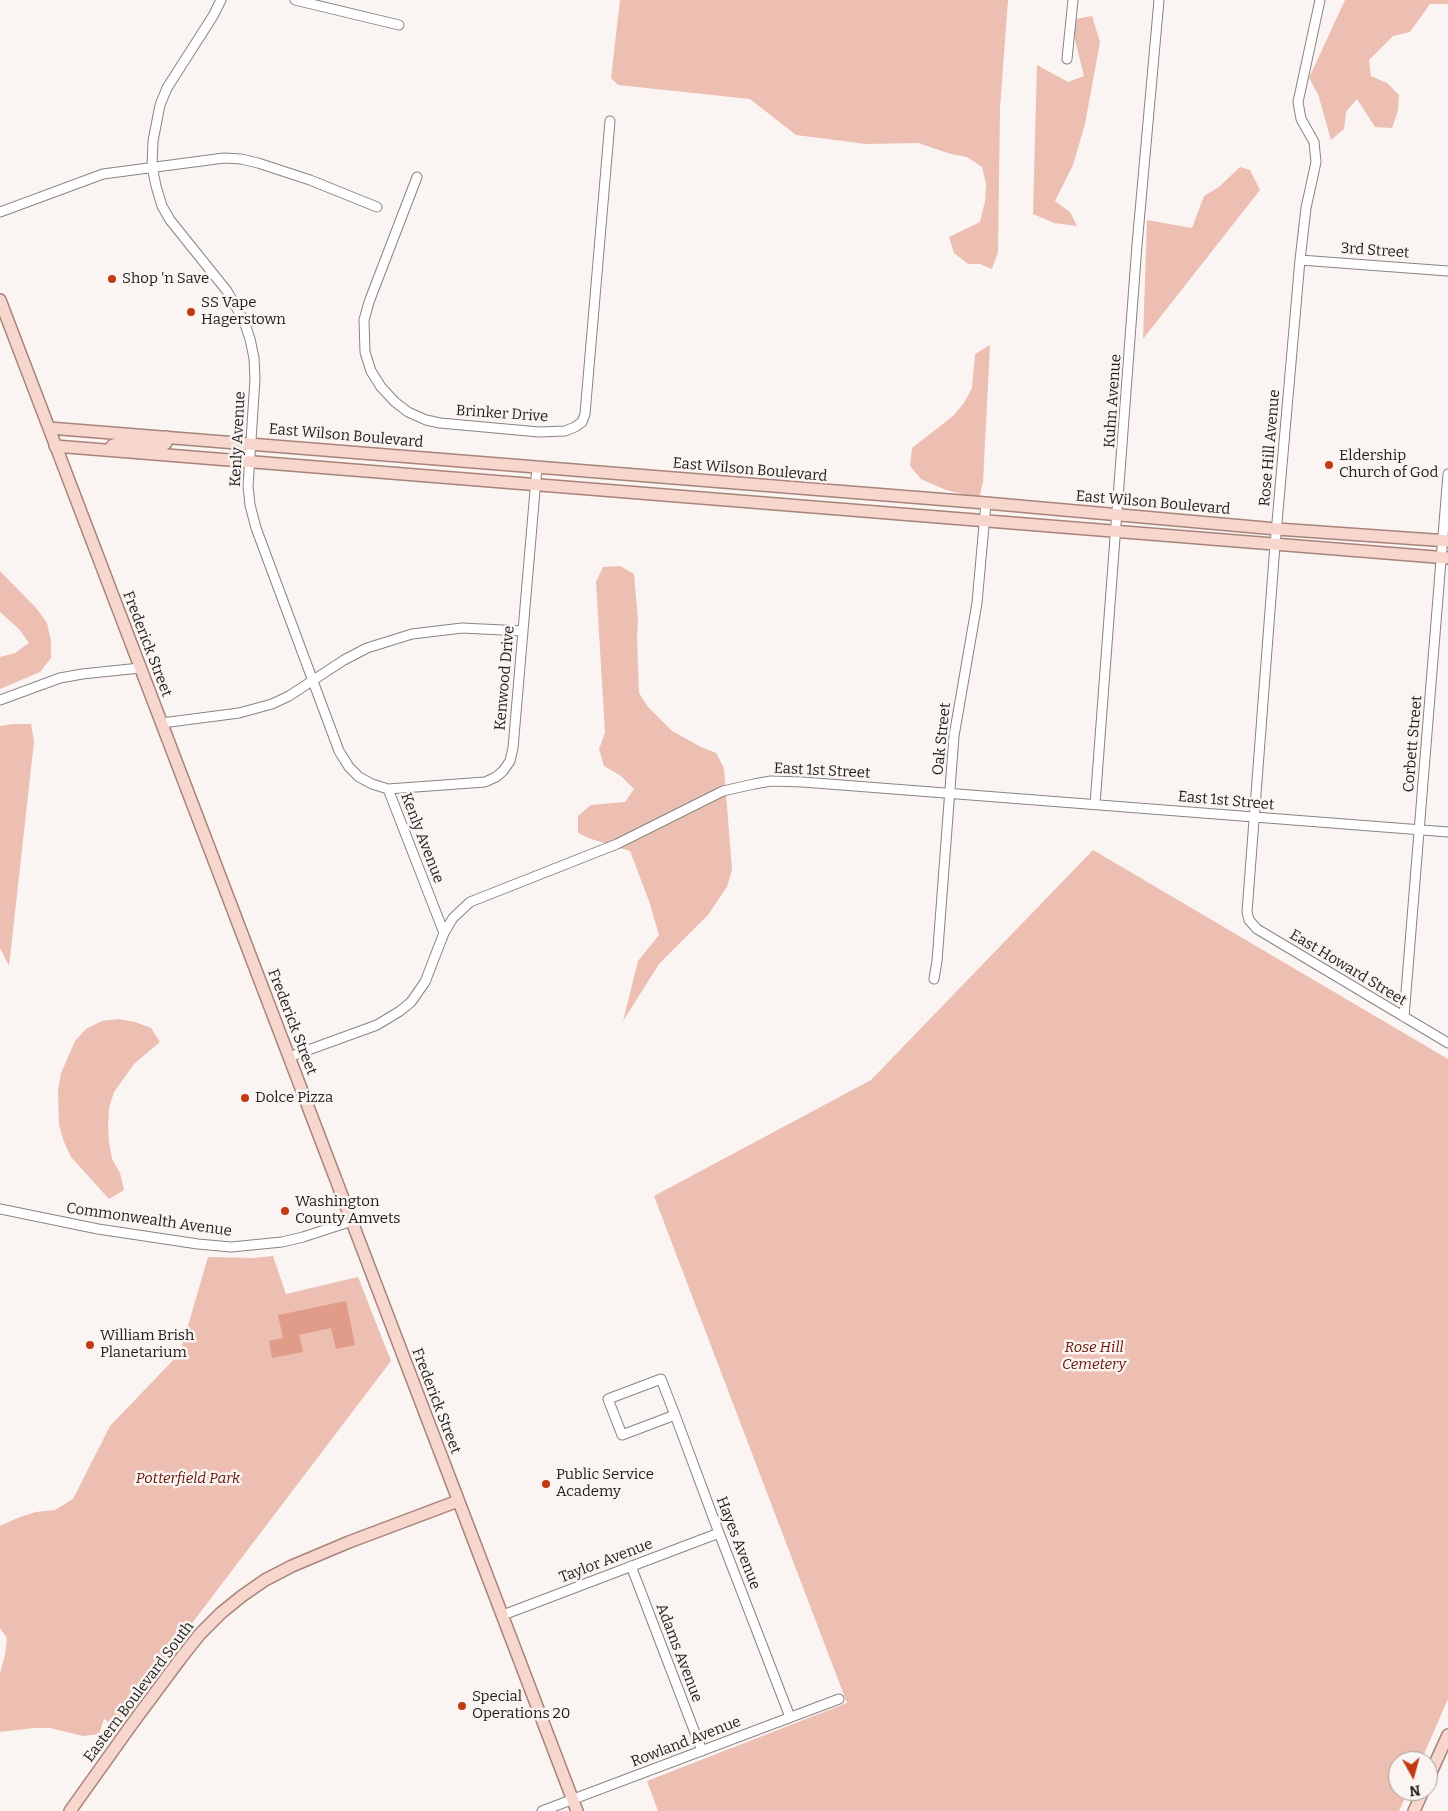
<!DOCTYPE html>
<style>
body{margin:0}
#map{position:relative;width:1448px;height:1811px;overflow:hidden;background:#faf4f2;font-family:Bitter,serif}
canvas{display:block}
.north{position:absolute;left:1388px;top:1751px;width:50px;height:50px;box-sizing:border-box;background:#faf4f2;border:1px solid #a29e9c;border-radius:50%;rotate:173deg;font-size:14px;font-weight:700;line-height:20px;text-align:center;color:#1f1d1c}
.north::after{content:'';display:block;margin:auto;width:18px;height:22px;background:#c33a12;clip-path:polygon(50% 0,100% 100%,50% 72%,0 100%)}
</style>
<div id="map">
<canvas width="1448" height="1811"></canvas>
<div class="north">N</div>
</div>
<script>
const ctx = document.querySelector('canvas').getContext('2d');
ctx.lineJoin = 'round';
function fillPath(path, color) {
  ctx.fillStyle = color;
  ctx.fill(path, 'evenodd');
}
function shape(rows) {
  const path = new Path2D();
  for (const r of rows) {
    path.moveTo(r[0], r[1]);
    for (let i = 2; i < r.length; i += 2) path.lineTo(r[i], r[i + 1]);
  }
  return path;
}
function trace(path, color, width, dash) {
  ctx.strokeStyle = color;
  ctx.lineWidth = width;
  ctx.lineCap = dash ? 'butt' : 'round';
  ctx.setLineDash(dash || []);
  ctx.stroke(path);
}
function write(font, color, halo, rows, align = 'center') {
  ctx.font = font + ' Bitter,serif';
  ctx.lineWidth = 5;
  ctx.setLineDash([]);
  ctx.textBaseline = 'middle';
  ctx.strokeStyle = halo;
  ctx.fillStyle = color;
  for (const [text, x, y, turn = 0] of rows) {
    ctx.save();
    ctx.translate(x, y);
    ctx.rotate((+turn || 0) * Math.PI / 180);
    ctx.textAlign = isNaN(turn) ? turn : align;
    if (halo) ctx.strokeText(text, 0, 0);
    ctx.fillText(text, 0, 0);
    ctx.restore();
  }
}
fillPath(shape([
 [620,0,1008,0,1000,108,998,252,992,269,980,264,968,264,954,253,949,237,980,222,985,201,986,184,982,167,967,157,951,154,918,143,866,144,796,135,750,99,618,85,611,78],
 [1345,0,1448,0,1448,4,1430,4,1410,32,1393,36,1369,60,1371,76,1387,83,1399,95,1398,111,1392,128,1375,127,1357,99,1346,112,1344,129,1331,140,1318,94,1309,78],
 [1092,16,1100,42,1085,124,1073,165,1055,201,1070,212,1077,226,1054,223,1033,214,1037,65,1068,82,1084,76,1074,36,1076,19],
 [1240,167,1250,170,1260,190,1143,339,1147,220,1192,228,1204,196,1219,187],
 [990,345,983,482,979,498,946,490,921,479,910,466,912,448,953,416,964,403,972,388,975,354],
 [620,566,634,574,638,621,637,638,639,693,648,707,672,731,701,747,716,753,724,768,732,870,727,887,708,915,659,964,623,1021,638,961,659,935,649,901,630,851,588,838,578,833,578,816,591,805,625,802,634,789,621,776,604,766,599,749,605,733,596,582,603,567],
 [0,571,37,609,47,623,51,641,51,658,40,672,0,689,0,657,15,653,29,643,19,629,0,612],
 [14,724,31,724,34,741,9,966,0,948,0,726],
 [1093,850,1448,1059,1448,1699,1421,1761,1398,1761,1398,1791,1408,1791,1399,1811,658,1811,647,1781,847,1703,654,1196,871,1080],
 [118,1019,135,1022,151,1028,160,1042,134,1064,114,1092,109,1108,108,1126,109,1142,112,1159,120,1173,124,1190,109,1199,71,1157,64,1142,59,1125,58,1091,61,1073,75,1041,86,1029,102,1021],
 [273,1256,286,1294,358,1277,391,1361,114,1726,104,1719,99,1734,83,1736,50,1728,34,1728,0,1732,0,1673,5,1655,7,1638,0,1628,0,1526,20,1517,36,1512,55,1510,73,1499,110,1426,180,1353,208,1257,253,1258]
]), '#edbeb2');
fillPath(shape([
 [346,1301,355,1345,336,1349,331,1328,299,1335,303,1352,272,1358,269,1341,283,1338,278,1315]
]), '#e09b89');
const minor = shape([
 [221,0,213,16,167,88,160,105,153,141,152,166,156,186,162,206,170,220,227,291,244,321,250,339,254,358,255,379,248,486,250,505,256,528,339,751,349,767,359,777,372,784,388,789,444,933],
 [295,0,399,25],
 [1320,0,1298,102,1301,119,1314,142,1316,162,1306,208,1300,260,1275,545,1247,912,1249,920,1257,929,1448,1043],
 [1067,59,1073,0],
 [417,177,369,302,364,320,365,352,371,371,381,387,395,402,408,412,426,420,440,423,539,432,565,431,575,427,582,422,585,414,610,121],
 [0,212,103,174,224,158,241,159,258,163,310,180,377,207],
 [1300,260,1448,271],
 [0,700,60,678,82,674,140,668],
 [162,723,239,713,272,704,289,696,344,660,367,648,412,634,462,628,523,631],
 [388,789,485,782,496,777,503,771,510,761,513,748,537,467],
 [1095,804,1137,245,1159,0],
 [934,979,937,961,954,736,977,603,986,503],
 [1404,1017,1448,474],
 [289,1057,377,1025,400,1011,411,1002,425,982,444,933,453,918,470,902,617,844,723,791,754,784,771,781,803,782,1448,832],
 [0,1209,98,1229,198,1244,231,1247,282,1242,303,1237,352,1221],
 [675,1415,622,1435,608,1399,661,1379,675,1415,719,1533,790,1717],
 [631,1566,702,1751],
 [503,1615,719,1533],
 [542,1811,839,1699]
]);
const major = shape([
 [0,300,577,1811],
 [49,428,986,503,1277,529,1448,541],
 [55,446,1448,558],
 [109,450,113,445,120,443,162,446,166,443,167,437],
 [1428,1779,1448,1735],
 [70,1811,132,1724,181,1658,200,1634,221,1613,242,1596,265,1580,292,1566,349,1542,458,1501],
 [1414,1811,1423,1791]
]);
trace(minor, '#898482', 11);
trace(major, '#a7837a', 14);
trace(minor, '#fff', 9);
trace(major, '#f6d6cd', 11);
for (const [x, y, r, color] of [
 [112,279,5,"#c33a12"],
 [191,312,5,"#c33a12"],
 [1329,465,5,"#c33a12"],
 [245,1098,5,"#c33a12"],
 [285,1211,5,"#c33a12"],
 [90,1345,5,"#c33a12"],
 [546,1484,5,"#c33a12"],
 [462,1706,5,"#c33a12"]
]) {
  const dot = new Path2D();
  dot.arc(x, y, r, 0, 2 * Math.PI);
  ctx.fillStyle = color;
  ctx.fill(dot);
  trace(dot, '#faf4f2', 2);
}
write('15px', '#1f1d1c', '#faf4f2', [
 ["3rd Street",1375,251,4],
 ["Kuhn Avenue",1113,401,-86],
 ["Brinker Drive",502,414,4],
 ["East Wilson Boulevard",346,436,5],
 ["Kenly Avenue",238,439,-87],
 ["Rose Hill Avenue",1270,448,-85],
 ["East Wilson Boulevard",750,470,5],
 ["East Wilson Boulevard",1153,503,5],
 ["Frederick Street",147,644,69],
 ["Kenwood Drive",505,678,-85],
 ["Oak Street",942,739,-84],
 ["Corbett Street",1413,744,-85],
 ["East 1st Street",822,771,3],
 ["East 1st Street",1226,801,5],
 ["Kenly Avenue",422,838,69],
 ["East Howard Street",1348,968,31],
 ["Frederick Street",292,1022,69],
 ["Commonwealth Avenue",149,1220,8],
 ["Frederick Street",436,1401,69],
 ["Hayes Avenue",738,1543,69],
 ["Taylor Avenue",606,1561,-21],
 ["Adams Avenue",679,1653,69],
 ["Eastern Boulevard South",139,1692,-53],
 ["Rowland Avenue",686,1742,-21]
]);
write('15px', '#1f1d1c', '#faf4f2', [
 ["Shop 'n Save",122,279],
 ["SS Vape",201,303],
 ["Hagerstown",201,320],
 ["Eldership",1339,456],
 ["Church of God",1339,473],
 ["Dolce Pizza",255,1098],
 ["Washington",295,1202],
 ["County Amvets",295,1219],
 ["William Brish",100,1336],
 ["Planetarium",100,1353],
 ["Public Service",556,1475],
 ["Academy",556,1492],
 ["Special",472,1697],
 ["Operations 20",472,1714]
], 'left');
write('italic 15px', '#651400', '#faf4f2', [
 ["Rose Hill",1094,1348],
 ["Cemetery",1094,1365],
 ["Potterfield Park",188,1479]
]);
</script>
